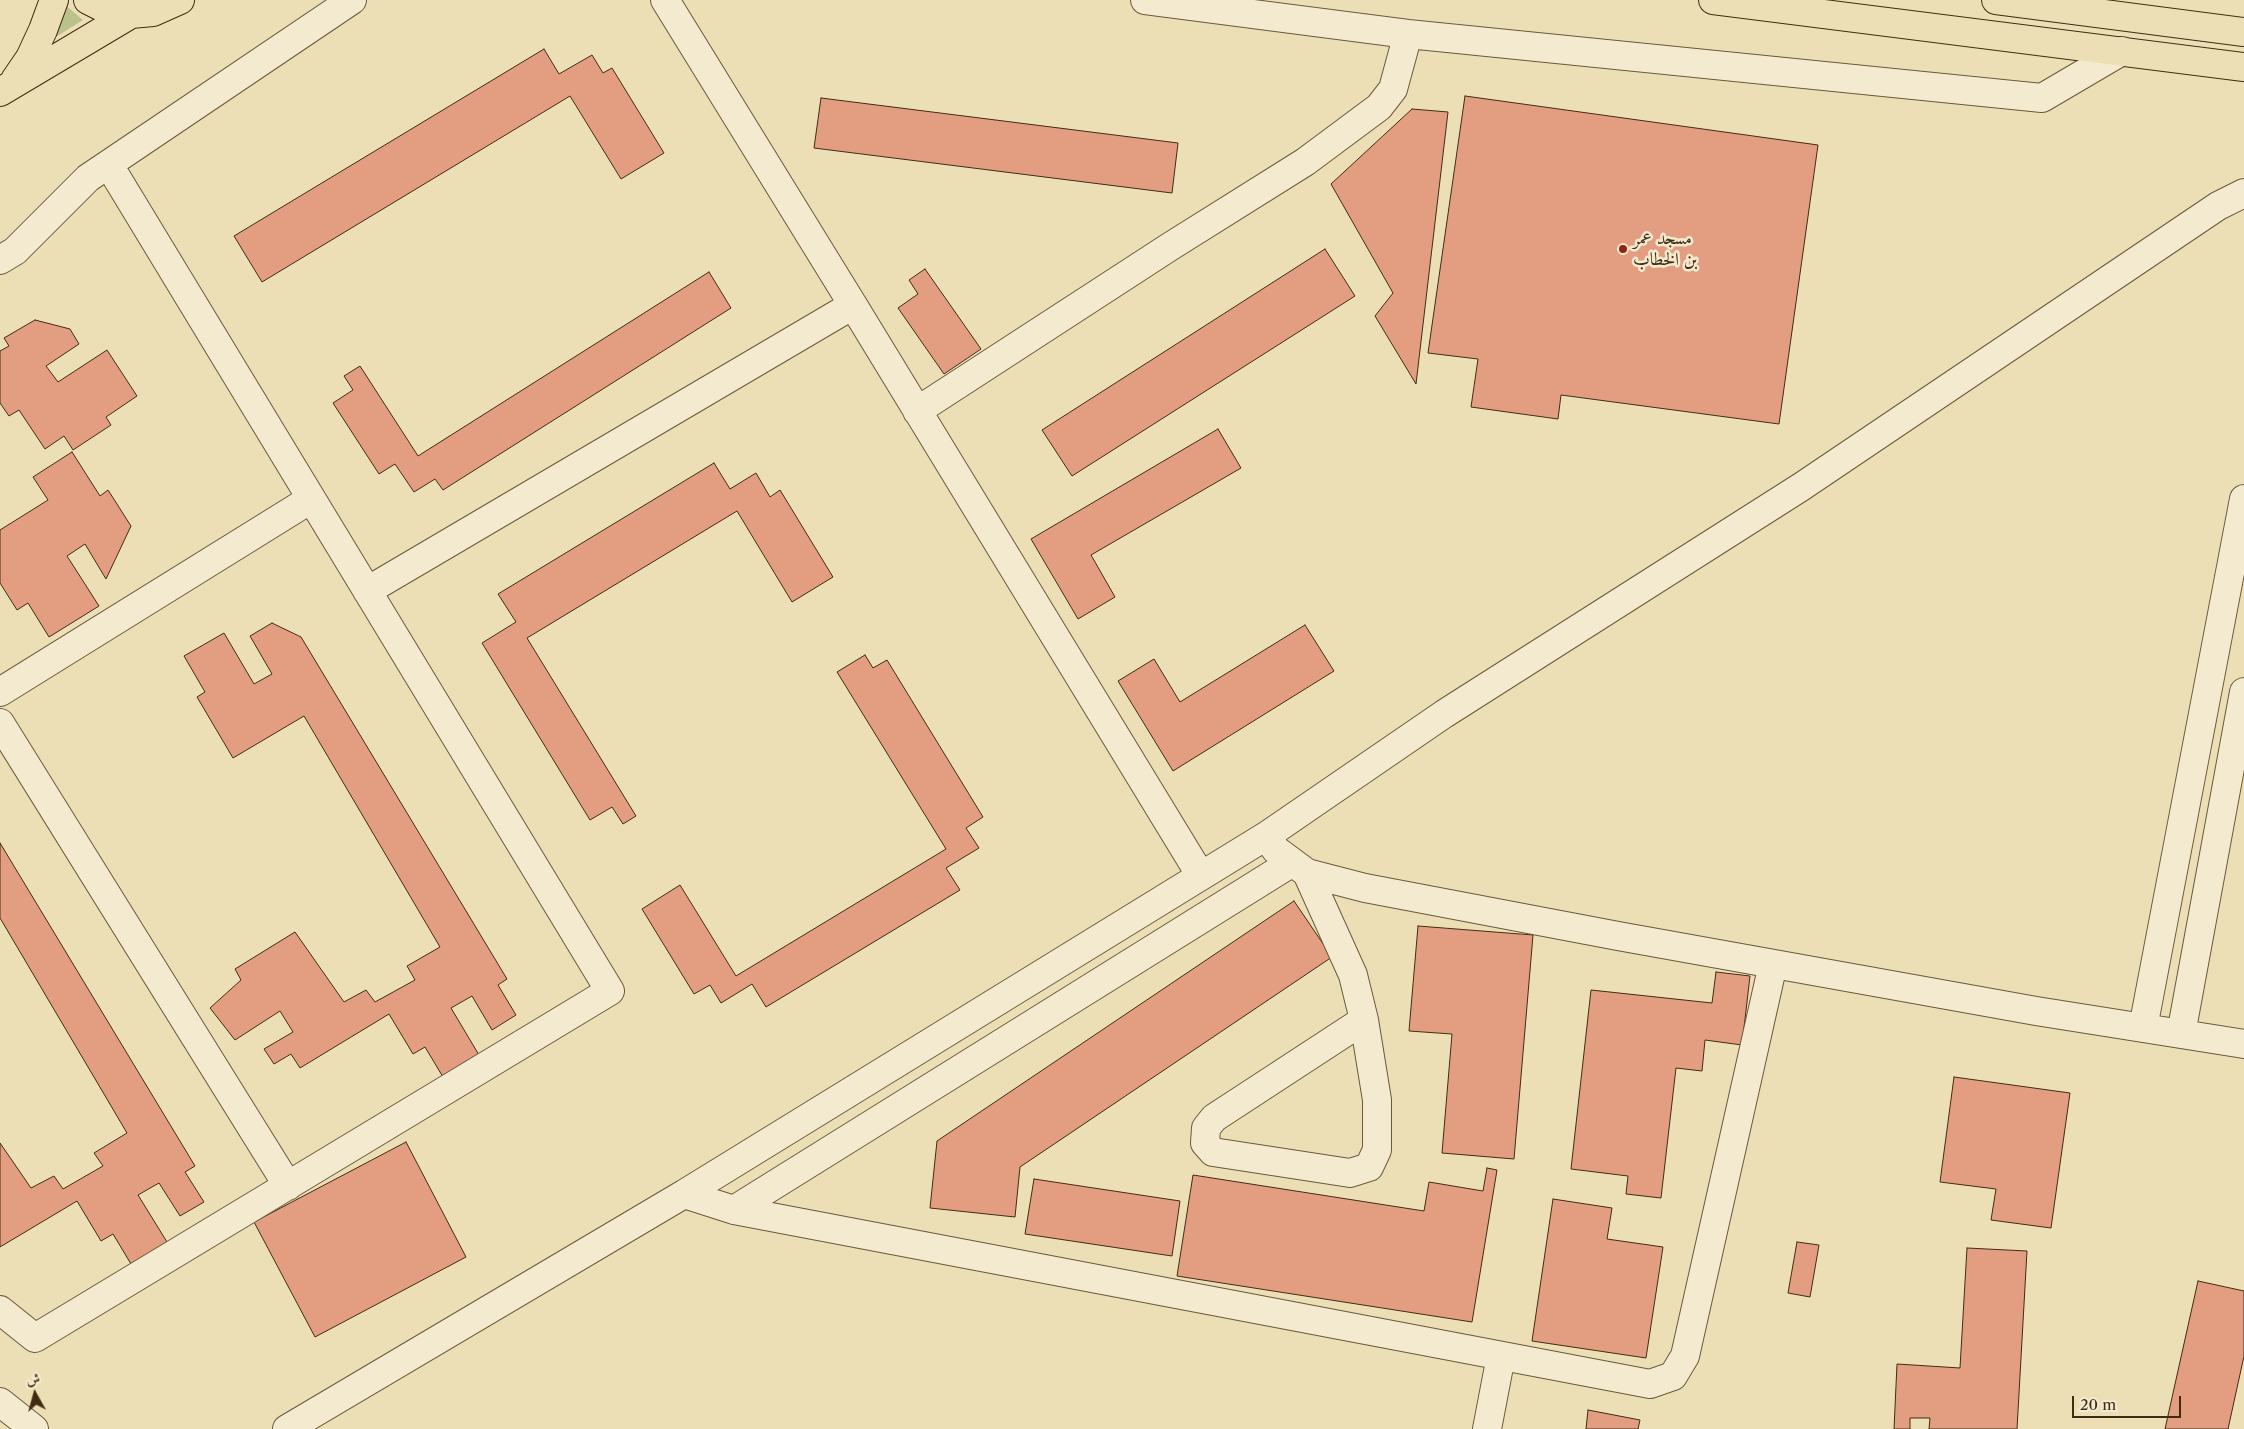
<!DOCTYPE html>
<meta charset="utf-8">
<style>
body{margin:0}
#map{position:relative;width:2244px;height:1429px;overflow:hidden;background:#eddfb5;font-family:"Libre Caslon Text",Amiri,serif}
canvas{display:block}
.north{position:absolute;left:10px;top:1369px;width:50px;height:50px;-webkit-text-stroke:4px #f3eacf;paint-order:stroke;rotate:353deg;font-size:14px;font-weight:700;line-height:20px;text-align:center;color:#402c13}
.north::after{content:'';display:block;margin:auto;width:18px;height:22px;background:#402c13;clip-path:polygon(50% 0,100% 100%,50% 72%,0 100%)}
.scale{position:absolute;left:2072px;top:1396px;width:109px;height:22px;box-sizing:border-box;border:2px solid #402c13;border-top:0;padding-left:6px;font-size:15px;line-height:18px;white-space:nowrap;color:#402c13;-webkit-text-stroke:4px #f3eacf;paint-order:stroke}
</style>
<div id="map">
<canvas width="2244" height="1429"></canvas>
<div class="north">ش</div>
<div class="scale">20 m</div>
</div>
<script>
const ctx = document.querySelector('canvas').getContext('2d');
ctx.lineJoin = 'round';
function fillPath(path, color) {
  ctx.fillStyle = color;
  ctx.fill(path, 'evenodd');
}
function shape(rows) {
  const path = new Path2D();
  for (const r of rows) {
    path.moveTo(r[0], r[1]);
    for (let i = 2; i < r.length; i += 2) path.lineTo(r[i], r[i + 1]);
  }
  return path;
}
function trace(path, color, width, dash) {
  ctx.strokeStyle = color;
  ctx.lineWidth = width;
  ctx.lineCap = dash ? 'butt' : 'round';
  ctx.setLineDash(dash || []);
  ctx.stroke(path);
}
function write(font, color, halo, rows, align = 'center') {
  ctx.font = font + ' "Libre Caslon Text",Amiri,serif';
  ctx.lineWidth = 5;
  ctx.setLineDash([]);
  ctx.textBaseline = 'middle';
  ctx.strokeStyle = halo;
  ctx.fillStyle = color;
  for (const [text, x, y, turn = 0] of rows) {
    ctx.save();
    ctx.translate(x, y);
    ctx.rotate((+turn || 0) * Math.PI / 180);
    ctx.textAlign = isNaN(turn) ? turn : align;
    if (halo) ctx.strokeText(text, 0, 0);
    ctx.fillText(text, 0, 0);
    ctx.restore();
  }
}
fillPath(shape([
 [64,4,83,20,43,45]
]), '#bbc18b');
const building = shape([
 [544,49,559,74,592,55,603,73,612,68,664,153,621,179,570,96,262,282,234,236,544,49],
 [1465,96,1818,145,1779,424,1561,395,1558,419,1471,407,1478,359,1428,353,1465,96],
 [821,98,1178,143,1172,193,814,148,821,98],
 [1412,109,1448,112,1416,384,1375,316,1393,293,1331,184,1412,109],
 [1325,249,1355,296,1072,476,1042,430,1325,249],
 [925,269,981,349,944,374,898,308,918,294,909,280,925,269],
 [709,272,731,308,443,490,435,479,414,492,395,464,379,474,333,403,353,390,344,376,360,366,418,456,709,272],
 [35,320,70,329,79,344,46,366,58,382,107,350,137,396,106,417,111,425,73,450,64,436,45,449,19,410,9,416,0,403,0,351,9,346,4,338,35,320],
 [1218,429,1241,468,1091,555,1115,597,1078,619,1031,539,1218,429],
 [72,452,100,496,108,490,131,526,106,579,85,544,67,556,99,606,49,637,28,603,17,610,0,583,0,530,48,500,33,477,72,452],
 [714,463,730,489,756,473,770,497,780,490,833,577,792,602,737,511,527,638,636,816,623,824,612,807,590,820,482,643,516,622,498,594,714,463],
 [272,623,301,637,507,979,498,985,516,1015,492,1030,472,996,451,1008,479,1055,443,1077,425,1047,413,1054,389,1014,300,1068,291,1054,274,1064,264,1049,293,1032,280,1011,235,1040,210,1008,241,980,235,969,295,932,344,1002,366,990,375,1002,415,980,407,966,440,947,304,716,233,758,197,697,205,692,184,656,224,633,254,684,272,674,250,636,272,623],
 [1305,625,1334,671,1173,771,1118,681,1154,659,1180,702,1305,625],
 [865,655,873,668,887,660,983,817,966,828,979,848,946,868,960,890,766,1007,752,984,721,1003,710,985,694,994,642,909,680,885,736,976,946,849,837,672,865,655],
 [0,843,195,1166,185,1172,204,1202,180,1216,159,1183,138,1195,167,1242,131,1264,113,1234,101,1241,77,1201,0,1247,0,1143,31,1188,54,1176,63,1189,103,1166,94,1153,127,1133,0,918,0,843],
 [1294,901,1332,957,1020,1167,1015,1217,930,1208,937,1141,1294,901],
 [1418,926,1533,935,1514,1159,1442,1153,1452,1034,1409,1031,1418,926],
 [1716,972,1750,976,1742,1045,1705,1040,1702,1071,1676,1068,1661,1198,1626,1194,1628,1176,1571,1169,1591,990,1712,1003,1716,972],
 [1954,1077,2070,1093,2051,1228,1991,1220,1996,1189,1940,1182,1954,1077],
 [406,1142,466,1257,315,1337,254,1222,406,1142],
 [1487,1168,1497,1170,1472,1322,1177,1276,1193,1175,1424,1211,1429,1182,1483,1191,1487,1168],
 [1034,1179,1180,1201,1172,1256,1025,1234,1034,1179],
 [1553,1199,1612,1208,1607,1239,1663,1247,1646,1358,1532,1341,1553,1199],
 [1797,1242,1819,1245,1810,1297,1788,1293,1797,1242],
 [1967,1248,2027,1251,2017,1429,1929,1429,1930,1418,1910,1418,1910,1429,1894,1429,1897,1364,1960,1368,1967,1248],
 [2198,1281,2244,1291,2244,1356,2228,1429,2165,1429,2198,1281],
 [1588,1410,1640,1420,1638,1429,1586,1429,1588,1410]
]);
fillPath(building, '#e39e82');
trace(building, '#402c13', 1);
const minor = shape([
 [665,0,853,305],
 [1145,0,1408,34,2042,98,2122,51],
 [2244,193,2218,206,1801,487,1444,714,1266,836,1276,850,1307,873,1365,888,1618,936,2036,1011,2244,1044],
 [0,260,15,251,88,178,352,0],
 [917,411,1171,246,1305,162,1379,107,1393,89,1408,34],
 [367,591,853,305,1201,876],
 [0,692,311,499],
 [0,723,288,1186],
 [1266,836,684,1194,734,1210,1650,1384,1673,1376,1685,1356,1773,964],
 [1307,873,1353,975,1364,1020,1377,1100,1377,1150,1369,1167,1350,1173,1213,1152,1205,1143,1206,1128,1214,1118,1364,1020],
 [2143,1028,2244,499],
 [2181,1034,2244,692],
 [734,1210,1291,863],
 [0,1310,35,1338,610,991,109,165],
 [0,1402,34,1429],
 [287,1429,684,1194],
 [1487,1429,1501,1356]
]);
const major = shape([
 [88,0,110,11,131,14,153,12,180,0],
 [1713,0,2244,67],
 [1996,0,2244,32],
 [15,80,30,58,43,30,54,0],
 [0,92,131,14]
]);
trace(minor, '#6b593c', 30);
trace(major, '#402c13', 30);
trace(minor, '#f3eacf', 28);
trace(major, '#eddfb5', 28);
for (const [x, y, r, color] of [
 [1623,249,5,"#8f2418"]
]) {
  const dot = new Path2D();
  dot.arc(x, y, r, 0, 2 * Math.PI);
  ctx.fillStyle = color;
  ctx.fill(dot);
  trace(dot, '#f3eacf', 2);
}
write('18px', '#402c13', '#f3eacf', [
 ["مسجد عمر",1633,239],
 ["بن الخطاب",1633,260]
], 'left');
</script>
